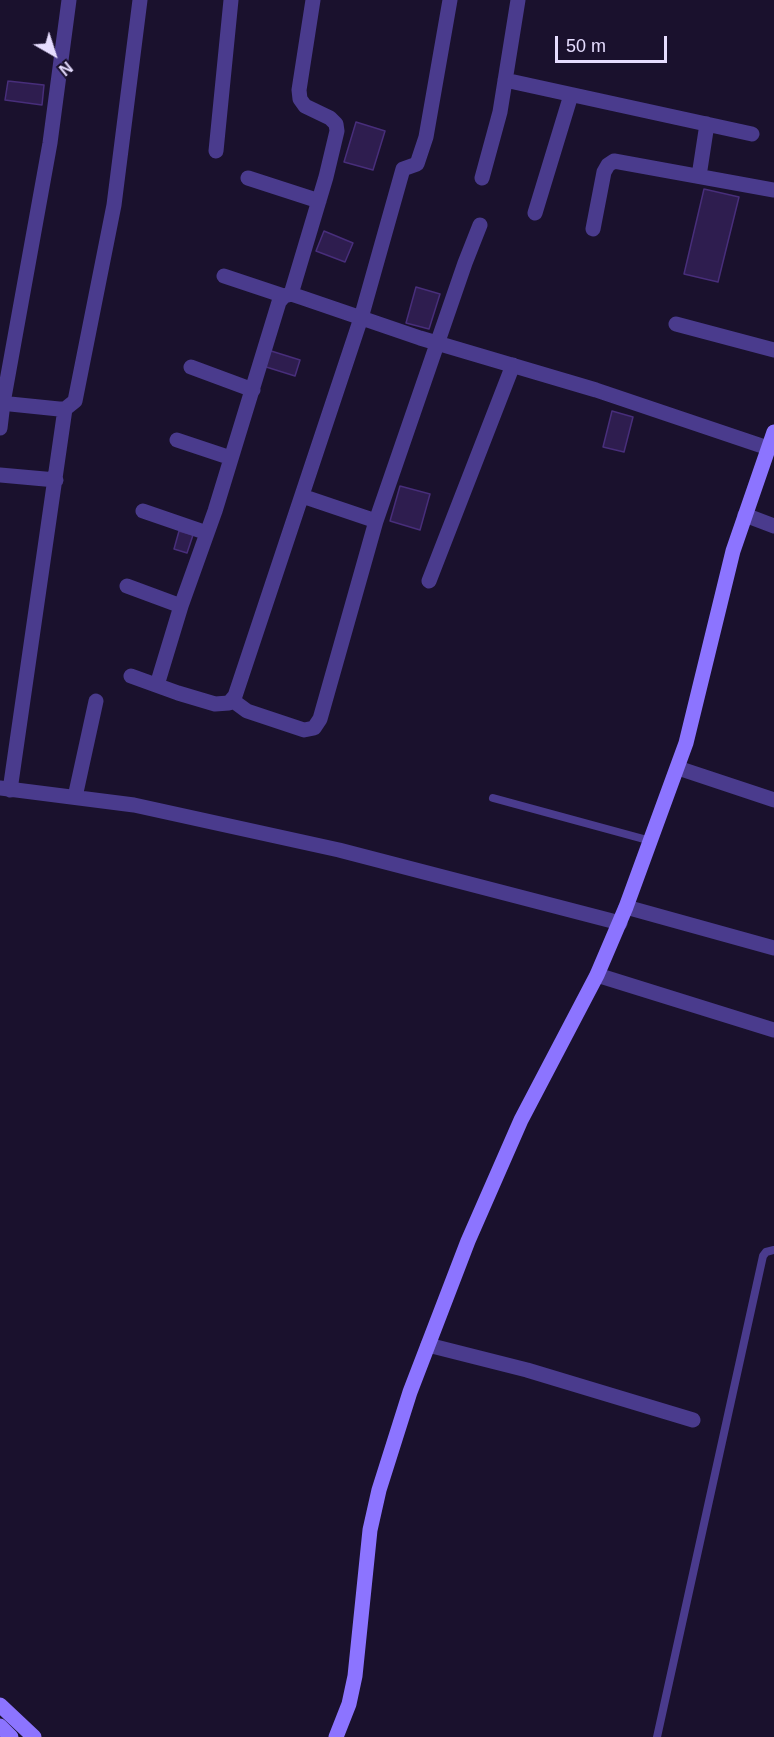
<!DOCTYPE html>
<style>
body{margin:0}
#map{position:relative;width:774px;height:1737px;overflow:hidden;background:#1a112d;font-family:Helvetica,sans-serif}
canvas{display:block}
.north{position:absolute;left:24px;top:24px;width:60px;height:60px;-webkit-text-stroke:4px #1a112d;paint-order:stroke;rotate:141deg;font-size:16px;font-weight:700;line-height:24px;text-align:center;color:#e6ddff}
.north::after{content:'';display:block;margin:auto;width:21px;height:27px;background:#e6ddff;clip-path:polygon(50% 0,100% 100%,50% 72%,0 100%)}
.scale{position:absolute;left:555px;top:36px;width:112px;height:27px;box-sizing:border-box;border:3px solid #e6ddff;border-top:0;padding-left:8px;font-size:18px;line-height:21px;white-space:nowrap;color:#e6ddff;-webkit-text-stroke:4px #1a112d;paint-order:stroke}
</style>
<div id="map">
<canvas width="774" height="1737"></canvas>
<div class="north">N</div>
<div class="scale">50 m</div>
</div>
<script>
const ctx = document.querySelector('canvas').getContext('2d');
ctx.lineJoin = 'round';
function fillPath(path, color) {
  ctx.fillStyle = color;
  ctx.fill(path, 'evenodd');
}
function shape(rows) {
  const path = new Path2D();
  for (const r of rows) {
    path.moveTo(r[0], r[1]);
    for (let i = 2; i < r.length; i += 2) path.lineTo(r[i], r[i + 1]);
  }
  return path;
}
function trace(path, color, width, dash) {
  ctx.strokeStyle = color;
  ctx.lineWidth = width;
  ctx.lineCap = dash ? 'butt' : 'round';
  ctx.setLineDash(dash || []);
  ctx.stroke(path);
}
const building = shape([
 [8,81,44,85,42,105,5,100,8,81],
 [356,122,385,131,373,170,344,162,356,122],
 [704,189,739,197,718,282,684,274,704,189],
 [324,231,353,243,345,262,316,251,324,231],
 [416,287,440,294,429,329,406,323,416,287],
 [268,350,300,360,295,376,263,366,268,350],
 [612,411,633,417,624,452,603,447,612,411],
 [400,486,430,494,420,530,390,521,400,486],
 [179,531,193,535,187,553,174,549,179,531]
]);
fillPath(building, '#2e1d4f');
trace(building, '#482e7b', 1.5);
trace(shape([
 [493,798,651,841],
 [657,1737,763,1256,766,1252,774,1250]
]), '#4a3b8d', 8);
trace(shape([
 [505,80,752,134],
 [216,151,231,0],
 [699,176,707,124],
 [248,178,319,201],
 [482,178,500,112,518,0],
 [535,213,571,95],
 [593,229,604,172,608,165,614,161,774,190],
 [224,276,284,296],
 [291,294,326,177,337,131,336,124,330,118,305,106,300,99,299,90,313,0],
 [676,324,774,350],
 [191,367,253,390],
 [0,403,59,409,65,409,75,401,114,205,140,0],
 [0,428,3,403,50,143,69,0],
 [177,440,231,458],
 [0,475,56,480],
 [302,496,376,521],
 [143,511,207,533],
 [745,515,774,526],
 [429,581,513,365],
 [127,586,181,606],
 [131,676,178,693,215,704,229,703,235,696,361,318,403,169,417,164,426,137,450,0],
 [157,685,181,606,215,511,279,302,284,296,291,294,303,298,420,338,596,390,768,448],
 [232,700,247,711,304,730,314,728,320,719,376,521,465,263,480,225],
 [678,768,774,800],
 [0,788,134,805,339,850,620,923],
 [10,790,65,409],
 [75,797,96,701],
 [626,907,774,948],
 [597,975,774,1030],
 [428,1345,527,1370,693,1420]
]), '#4a3b8d', 15);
trace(shape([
 [0,1705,34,1737],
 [0,1726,11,1737],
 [336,1737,349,1704,355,1676,370,1530,379,1490,410,1392,468,1241,521,1120,597,975,626,907,686,743,733,551,774,432]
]), '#8c74ff', 15);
</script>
